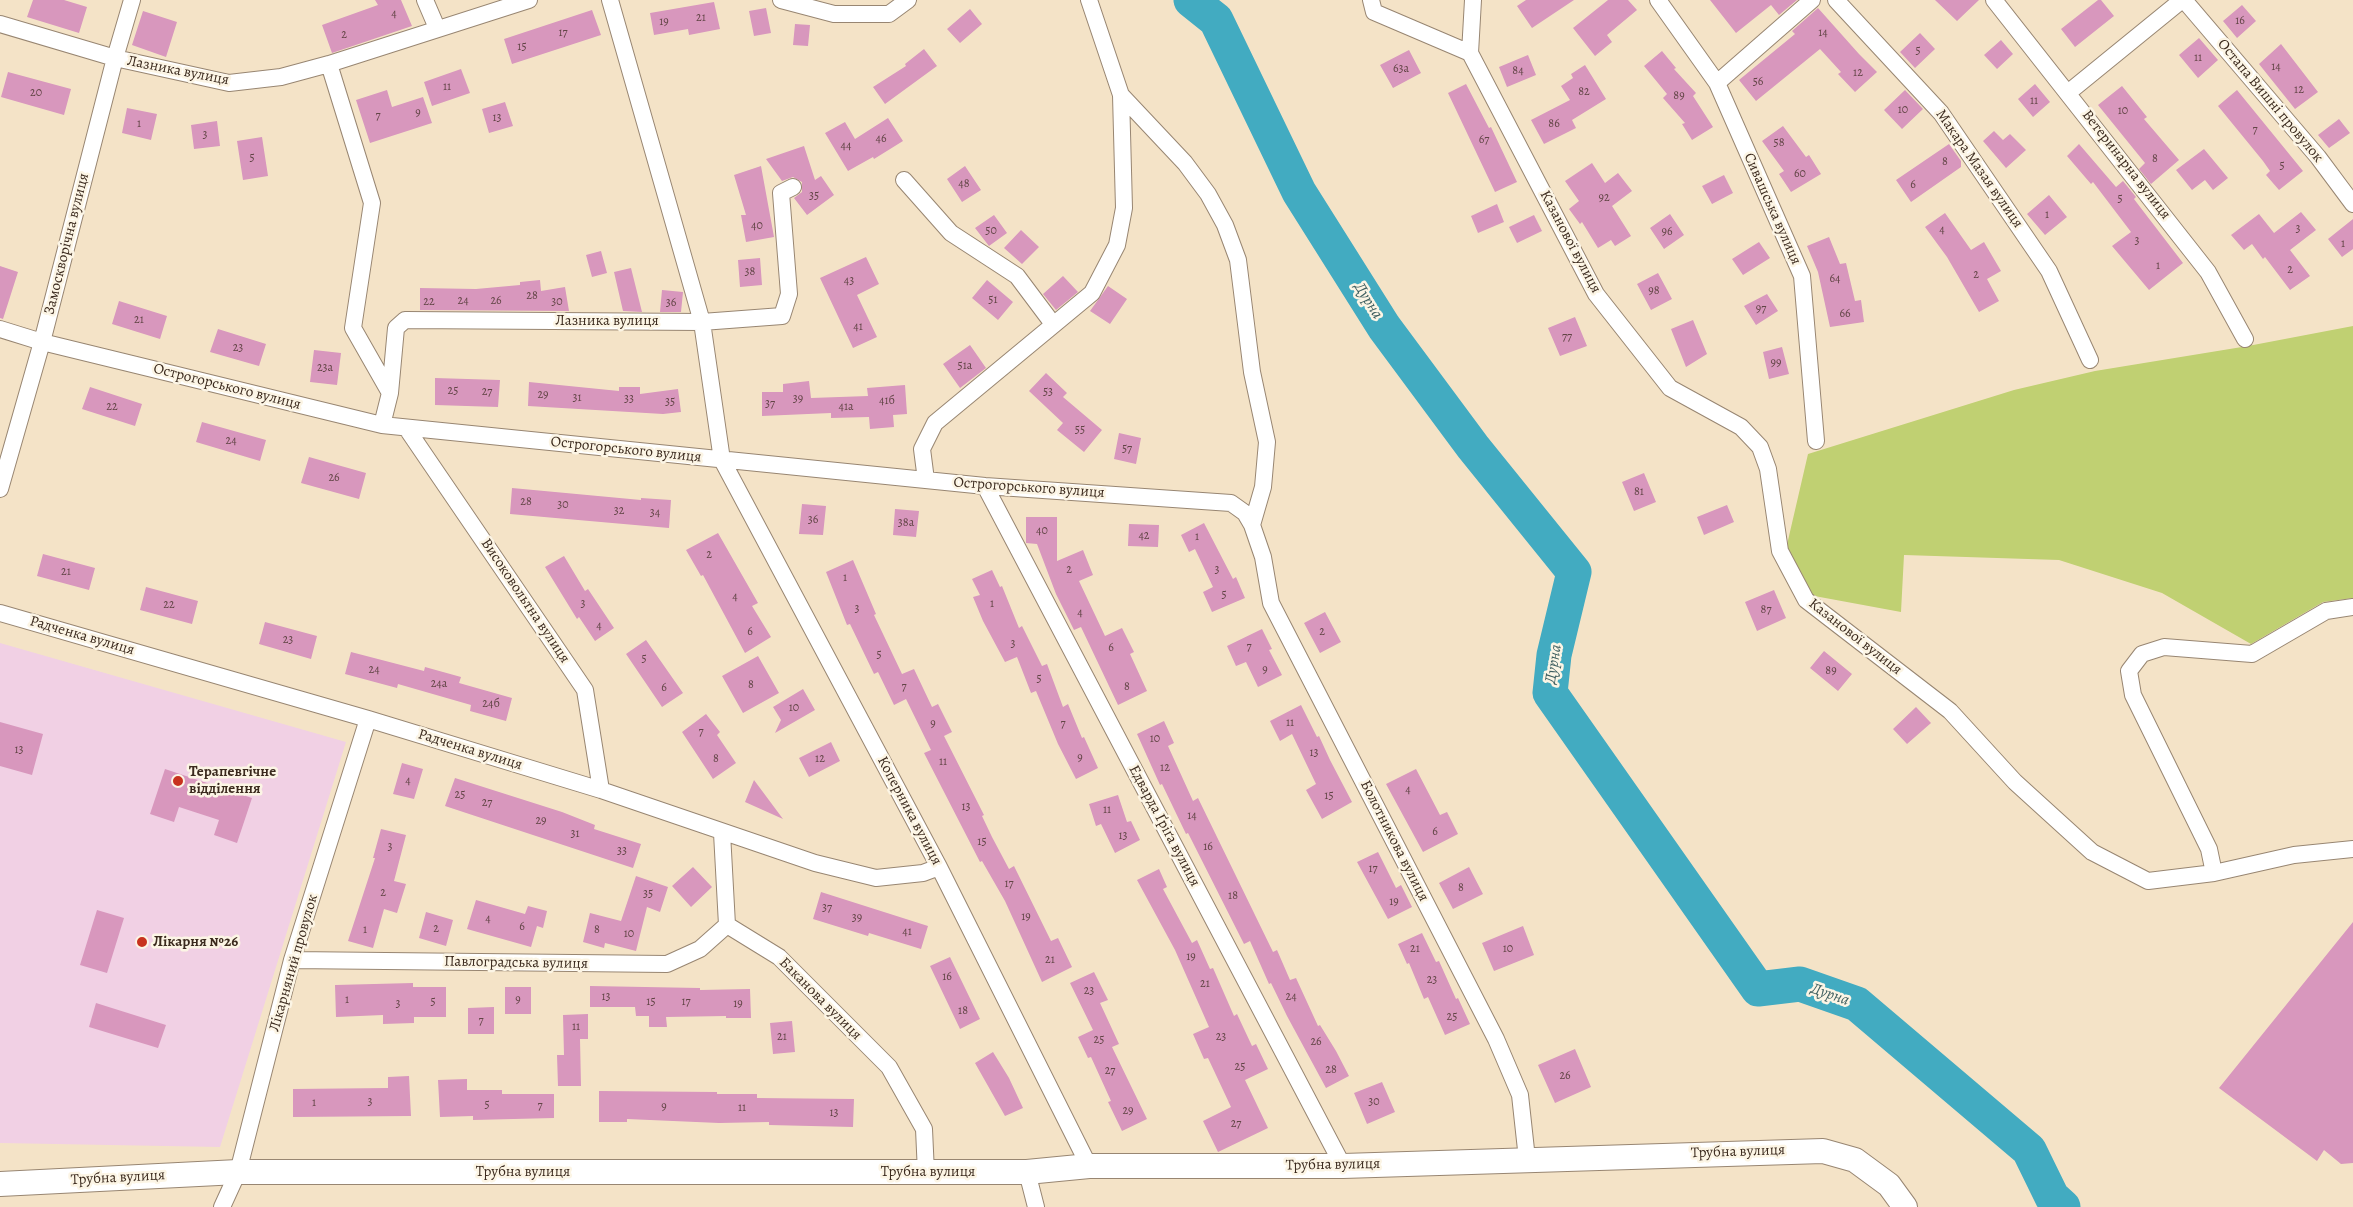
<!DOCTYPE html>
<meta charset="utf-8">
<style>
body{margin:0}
canvas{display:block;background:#f4e3c7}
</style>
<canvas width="2353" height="1207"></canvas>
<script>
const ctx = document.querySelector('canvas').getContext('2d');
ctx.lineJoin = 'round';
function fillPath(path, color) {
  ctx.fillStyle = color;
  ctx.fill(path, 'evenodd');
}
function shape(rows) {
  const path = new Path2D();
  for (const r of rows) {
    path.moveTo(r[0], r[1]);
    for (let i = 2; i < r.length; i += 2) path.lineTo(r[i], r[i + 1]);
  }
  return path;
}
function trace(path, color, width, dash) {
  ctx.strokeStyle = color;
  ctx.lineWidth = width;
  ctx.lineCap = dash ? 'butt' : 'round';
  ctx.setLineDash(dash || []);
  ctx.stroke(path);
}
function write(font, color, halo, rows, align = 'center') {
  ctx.font = font + ' Alegreya,serif';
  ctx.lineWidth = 5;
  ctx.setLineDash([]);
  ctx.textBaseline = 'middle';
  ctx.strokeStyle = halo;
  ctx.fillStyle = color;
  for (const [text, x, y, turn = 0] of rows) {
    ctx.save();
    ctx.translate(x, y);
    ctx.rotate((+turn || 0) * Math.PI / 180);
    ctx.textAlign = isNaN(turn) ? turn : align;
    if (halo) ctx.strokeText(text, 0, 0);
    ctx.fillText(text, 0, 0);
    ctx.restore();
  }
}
fillPath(shape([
 [0,643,346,742,220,1147,0,1143]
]), '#f1d0e4');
fillPath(shape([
 [2353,326,2353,598,2323,602,2251,644,2162,593,2059,560,1904,555,1901,612,1809,595,1786,549,1808,454,2014,390,2095,371,2248,346]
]), '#c0d072');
trace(shape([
 [1191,0,1216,20,1299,192,1384,327,1473,447,1574,572,1554,655,1550,693,1758,989,1800,984,1857,1004,2029,1150,2052,1197,2063,1207]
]), '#42abc1', 35);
fillPath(shape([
 [33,0,64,0,87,7,79,33,27,17],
 [375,0,401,0,412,26,332,53,322,25,378,5],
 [1526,0,1574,0,1532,28,1517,6],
 [1608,0,1628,0,1637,10,1607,35,1612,42,1595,56,1573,28],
 [1710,0,1797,0,1779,15,1771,5,1736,33],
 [1935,0,1979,0,1957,21],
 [2098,0,2101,0,2114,16,2075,47,2061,29],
 [714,2,720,29,689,35,688,29,654,35,650,13],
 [2242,5,2256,21,2237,38,2223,21],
 [766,8,771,33,754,36,749,11],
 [1818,8,1859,54,1877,72,1855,92,1838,74,1841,72,1820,49,1756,101,1739,80,1795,34,1792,31],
 [970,9,982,24,960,43,947,29],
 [592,10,601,35,512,64,504,39],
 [143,11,177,22,166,57,132,45],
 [795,24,810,25,808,46,793,45],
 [1920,33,1935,49,1915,68,1900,52],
 [2199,38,2218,60,2198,78,2179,55],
 [2001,40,2013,54,1997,69,1984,55],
 [2281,44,2318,92,2295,109,2259,64],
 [924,49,937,66,885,104,873,87,906,66,905,64],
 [1409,50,1421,73,1393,88,1380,65],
 [1662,51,1676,68,1674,69,1696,93,1693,96,1713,127,1692,140,1682,124,1685,123,1663,98,1667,94,1644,66],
 [1528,55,1536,75,1507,87,1499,67],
 [1585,65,1606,99,1572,120,1576,128,1544,144,1531,120,1570,100,1561,86,1573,78,1571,74],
 [461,69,470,93,432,106,424,82],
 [8,72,71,89,64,115,1,97],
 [1466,84,1489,128,1491,127,1517,182,1495,192,1448,93],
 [2035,84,2050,102,2033,117,2018,99],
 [2122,86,2147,117,2144,119,2179,160,2151,184,2139,169,2145,163,2098,105],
 [387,90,392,107,423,97,432,123,370,143,356,100],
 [1905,90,1923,109,1902,129,1884,110],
 [2237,90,2303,171,2279,190,2266,175,2270,171,2263,161,2218,106],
 [505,102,513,126,489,133,482,109],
 [127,108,157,114,151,140,122,133],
 [888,118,903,141,874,159,873,157,848,171,825,133,845,122,855,139],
 [2339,119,2350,133,2329,148,2318,135],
 [217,121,220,146,194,149,191,125],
 [1783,126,1806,157,1809,155,1821,174,1791,192,1779,174,1784,171,1762,141],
 [1994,131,2003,140,2010,134,2026,150,2006,168,1983,141],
 [262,137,268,176,243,180,237,141],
 [1949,144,1961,161,1961,167,1911,202,1896,180],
 [2079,144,2116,187,2123,181,2136,197,2134,199,2137,203,2183,263,2149,290,2112,246,2131,232,2093,182,2091,184,2067,156],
 [804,146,815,180,821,176,834,195,807,215,794,198,802,192,802,182,793,177,782,181,766,159],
 [2204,149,2228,178,2213,190,2205,180,2192,190,2176,170],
 [1592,163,1605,183,1618,173,1632,191,1612,206,1631,236,1615,246,1611,240,1598,248,1582,222,1580,224,1569,209,1579,201,1565,181],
 [761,166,774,237,746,242,741,215,746,215,734,175],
 [965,166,981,190,962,202,947,179],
 [1724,175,1733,193,1712,204,1702,186],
 [2049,195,2067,217,2045,235,2027,214],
 [1497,204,1504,222,1478,233,1471,216],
 [2301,212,2316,230,2290,250,2310,276,2290,290,2265,257,2263,259,2252,244,2244,250,2231,235,2259,214,2274,233],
 [1945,213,1971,250,1984,242,2001,271,1987,279,1999,301,1979,312,1947,257,1925,227],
 [1670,214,1684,235,1664,249,1650,228],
 [994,215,1007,233,989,246,975,228],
 [1534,215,1542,231,1517,243,1509,227],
 [2353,219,2353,249,2342,257,2328,239],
 [1021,230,1039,247,1022,264,1004,248],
 [1829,237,1840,264,1846,263,1855,301,1861,300,1864,322,1830,327,1818,272,1807,246],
 [1759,242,1770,258,1743,275,1732,259],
 [601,251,607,273,592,277,586,255],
 [866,257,879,284,857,295,877,337,853,348,820,278],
 [760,258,762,285,740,287,738,260],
 [0,266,18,272,3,319,0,318],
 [631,268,642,312,623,311,614,272],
 [1658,273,1672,299,1651,310,1637,284],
 [1063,276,1078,292,1056,310,1043,294],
 [540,280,541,291,565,287,569,311,420,310,420,288,476,289,520,285,520,282],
 [987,280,1013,302,998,320,972,298],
 [1108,286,1127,299,1110,324,1090,311],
 [662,290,683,292,681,312,660,312],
 [1767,294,1778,311,1756,325,1744,306],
 [119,301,167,316,160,339,112,324],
 [1575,317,1587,346,1560,356,1548,328],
 [1693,320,1707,354,1686,367,1671,329],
 [218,329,266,344,259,366,210,352],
 [970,345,986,368,960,388,943,364],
 [1782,347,1789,374,1769,379,1763,352],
 [314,350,341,353,337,385,310,382],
 [1046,373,1067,393,1063,397,1102,430,1084,452,1057,430,1063,423,1029,391],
 [435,378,500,380,498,407,435,405],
 [809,381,811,398,868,396,867,388,905,385,907,414,893,415,894,427,870,429,869,417,831,418,831,413,762,416,762,392,783,392,783,384],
 [529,382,619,391,619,387,640,387,640,394,678,389,681,412,663,414,528,406],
 [90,387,142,404,135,426,82,409],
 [202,422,266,440,260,461,196,442],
 [1119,433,1141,438,1136,464,1114,459],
 [309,457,366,473,359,499,301,483],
 [1644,473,1656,502,1634,511,1622,482],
 [512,488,641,500,641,498,671,500,669,528,510,514],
 [802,504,826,506,823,535,799,534],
 [1727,505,1734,522,1704,535,1697,517],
 [895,509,919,511,916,537,893,535],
 [1026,517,1057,517,1057,561,1083,550,1093,575,1079,581,1105,636,1122,628,1134,652,1130,654,1147,691,1118,705,1081,627,1074,630,1056,594,1037,544,1026,543],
 [1204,523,1233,579,1236,577,1245,598,1212,612,1203,592,1213,587,1195,549,1189,552,1181,535],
 [1129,524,1159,525,1158,547,1128,546],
 [718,533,758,603,752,606,771,637,745,653,703,575,701,576,686,550],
 [43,554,95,568,89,590,37,576],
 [564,556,585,591,588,589,614,628,595,641,579,617,577,619,545,567],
 [853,560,876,614,874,615,902,674,914,669,932,707,938,704,952,732,944,736,984,815,982,816,992,837,1009,869,1014,866,1051,941,1058,938,1072,967,1042,982,1005,901,982,861,980,862,924,753,931,750,906,699,894,705,878,672,874,674,850,624,847,625,826,572],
 [992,570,1000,587,1002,586,1019,628,1022,626,1042,666,1047,664,1063,707,1068,704,1082,738,1084,737,1098,768,1076,779,1058,744,1036,691,1031,693,1017,657,1005,662,983,621,973,597,980,595,972,579],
 [146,587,198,601,192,624,140,610],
 [1774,590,1786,618,1757,631,1745,602],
 [1325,612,1341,642,1320,653,1304,623],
 [265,622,317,636,311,659,259,644],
 [1262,629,1272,649,1269,650,1282,675,1258,687,1246,662,1236,666,1227,646],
 [646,640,683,693,662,707,626,654],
 [1824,651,1852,674,1838,691,1810,668],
 [351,652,424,671,425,667,461,677,459,683,512,698,506,721,470,711,471,705,398,684,397,688,345,674],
 [758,656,779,693,743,713,722,676],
 [803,689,815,710,775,733,781,720,773,707],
 [1301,705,1317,737,1319,736,1330,760,1352,802,1322,819,1306,790,1316,784,1292,734,1280,741,1270,721],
 [1916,707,1931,723,1907,744,1893,729],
 [706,714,720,732,717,735,736,763,713,779,682,732],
 [1164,721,1174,743,1168,746,1193,801,1198,798,1273,952,1277,950,1290,980,1296,978,1318,1026,1320,1025,1336,1051,1349,1076,1326,1088,1287,1016,1271,983,1269,984,1250,941,1244,944,1188,833,1186,834,1162,784,1160,785,1137,734],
 [0,722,43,734,32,775,0,766],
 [831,742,840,761,809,777,799,758],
 [402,763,423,769,414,799,393,794],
 [165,769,252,798,237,843,214,835,219,820,179,807,174,822,150,814],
 [1416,769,1440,815,1447,812,1458,834,1423,852,1386,784],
 [455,778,562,812,595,825,594,829,641,844,633,868,445,806],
 [754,780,783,819,745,802],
 [1118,795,1127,822,1131,821,1140,840,1115,853,1101,824,1096,826,1089,804],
 [381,829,406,835,394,881,406,884,397,913,384,909,373,948,348,941,375,858,373,858],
 [1378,852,1396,888,1401,885,1412,907,1388,919,1357,862],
 [693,867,712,887,691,907,672,886],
 [1469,867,1483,894,1453,909,1439,883],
 [1159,869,1167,887,1163,889,1192,943,1197,940,1210,969,1213,968,1234,1016,1237,1014,1252,1046,1256,1044,1268,1069,1245,1080,1268,1128,1218,1152,1203,1121,1231,1107,1208,1058,1204,1059,1193,1034,1209,1027,1175,950,1137,880],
 [636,876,668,887,660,912,647,907,636,951,605,943,604,948,583,942,590,913,621,921],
 [821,892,928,926,921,949,869,933,868,936,813,919],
 [476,900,525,914,528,906,547,911,543,928,537,926,531,947,467,929],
 [97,910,124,918,107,973,80,965],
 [426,912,453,920,446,946,419,938],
 [2353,922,2353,1163,2341,1164,2324,1150,2317,1161,2219,1088],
 [1523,926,1534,955,1494,971,1482,943],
 [1422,933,1436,962,1439,961,1456,999,1458,998,1470,1024,1445,1035,1428,997,1424,999,1409,963,1407,964,1398,944],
 [950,957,980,1019,960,1029,930,966],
 [1094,972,1108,1000,1100,1003,1119,1044,1112,1047,1147,1119,1122,1131,1108,1102,1111,1101,1091,1057,1088,1058,1078,1037,1093,1030,1070,983],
 [413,983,413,987,446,987,446,1017,414,1017,414,1023,383,1024,383,1015,336,1017,335,985],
 [590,986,700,988,700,990,750,989,751,1018,726,1018,726,1016,666,1017,667,1027,649,1027,649,1016,636,1016,635,1007,590,1007],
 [505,987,531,987,531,1014,505,1014],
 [96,1003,166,1025,158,1048,89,1027],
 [494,1007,494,1034,468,1034,468,1008],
 [588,1014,588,1039,580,1039,581,1086,558,1086,557,1055,564,1055,563,1015],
 [792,1021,795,1052,773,1054,770,1023],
 [1575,1049,1591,1087,1555,1103,1538,1065],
 [993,1052,1009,1078,1023,1108,1005,1116,975,1063],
 [409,1076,411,1116,293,1117,293,1089,388,1088,388,1077],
 [467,1079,467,1090,502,1090,502,1094,554,1094,554,1118,473,1120,473,1116,440,1117,438,1080],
 [1382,1082,1395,1112,1367,1124,1354,1093],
 [599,1091,717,1092,717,1094,757,1094,757,1098,854,1099,853,1127,769,1125,769,1122,719,1123,627,1119,627,1122,599,1122]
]), '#d897bd');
const street = shape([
 [425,0,437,28],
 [610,0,702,322,722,460,939,867,1089,1166],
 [781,0,834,14,889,14,908,0],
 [1371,0,1374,12,1470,53,1596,294,1670,388,1741,427,1760,447,1768,469,1780,551,1806,600,1950,711,2015,782,2092,852,2148,881,2214,873,2294,855,2353,849],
 [1658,0,1717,83,1802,276,1816,441],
 [1836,0,1941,113,2049,271,2090,360],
 [1994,0,2208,272,2245,339],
 [2184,0,2318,157,2353,204],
 [0,24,115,58,229,83,281,77,329,64,529,0],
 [1470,53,1473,0],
 [329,64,372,203,353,328,390,393],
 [1717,83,1812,0],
 [2069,92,2182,0],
 [1121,95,1185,163,1208,194,1225,225,1238,260,1252,372,1267,442,1263,487,1252,525],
 [904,180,951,233,1017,276,1053,324],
 [0,329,42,342,382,425,985,486,1231,503,1245,513,1252,525,1263,557,1271,603,1496,1039,1520,1095,1527,1159],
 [382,425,390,393,396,328,405,320,702,322,782,316,789,294,781,193,793,187],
 [407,429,585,690,601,790],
 [926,480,922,449,935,423,1092,293,1117,245,1124,208,1121,95,1089,0],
 [985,486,1343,1166],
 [0,489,42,342,115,58,132,0],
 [0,613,368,719,601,790,815,863,876,878,923,873,939,867],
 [722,833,727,925,779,957,889,1067,924,1129,926,1173],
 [2214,873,2209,849,2133,695,2129,671,2142,654,2164,647,2252,654,2326,611,2353,607],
 [292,960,667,964,700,949,727,925],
 [1027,1172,1036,1207],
 [222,1207,238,1172,292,960,368,719]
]);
const secondary = shape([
 [0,1184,238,1172,1027,1172,1089,1166,1343,1166,1823,1151,1855,1160,1889,1185,1905,1207]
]);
trace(street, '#988672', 18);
trace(secondary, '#988672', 26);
trace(street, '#fff', 16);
trace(secondary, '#fff', 24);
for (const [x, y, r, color] of [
 [178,781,6,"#c8321e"],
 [142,942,6,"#c8321e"]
]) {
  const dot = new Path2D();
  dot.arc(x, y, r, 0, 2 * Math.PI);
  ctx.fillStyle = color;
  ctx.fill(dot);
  trace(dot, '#fcf5e5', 2);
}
write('12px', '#624546', null, [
 ["4",394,14],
 ["21",701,18],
 ["16",2240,21],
 ["19",664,22],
 ["17",563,33],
 ["14",1823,33],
 ["2",344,35],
 ["15",522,47],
 ["5",1918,51],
 ["11",2198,58],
 ["14",2276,67],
 ["63а",1401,69],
 ["84",1518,71],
 ["12",1858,73],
 ["56",1758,82],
 ["11",447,87],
 ["12",2299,90],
 ["82",1584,92],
 ["20",36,93],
 ["89",1679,96],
 ["11",2034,101],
 ["10",1903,110],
 ["10",2123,111],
 ["9",418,113],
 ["7",378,116],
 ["13",497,118],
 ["1",139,124],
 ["86",1554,124],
 ["7",2255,130],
 ["3",205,135],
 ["46",881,139],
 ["67",1484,140],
 ["58",1779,143],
 ["44",846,146],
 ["5",252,158],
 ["8",2155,159],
 ["8",1945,162],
 ["5",2282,166],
 ["60",1800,174],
 ["48",964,184],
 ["6",1913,185],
 ["35",814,196],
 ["92",1604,198],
 ["5",2120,199],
 ["1",2047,215],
 ["40",757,226],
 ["3",2298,229],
 ["4",1942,230],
 ["50",991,231],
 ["96",1667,232],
 ["3",2137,241],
 ["1",2343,244],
 ["1",2158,266],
 ["2",2290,270],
 ["38",750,272],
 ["2",1976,275],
 ["64",1835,279],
 ["43",849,281],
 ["98",1654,291],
 ["28",532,296],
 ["51",993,300],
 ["24",463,301],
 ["26",496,301],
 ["22",429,302],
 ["30",557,302],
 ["36",671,303],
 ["97",1761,309],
 ["66",1845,314],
 ["21",139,320],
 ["41",858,327],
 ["77",1567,337],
 ["23",238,348],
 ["99",1776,363],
 ["51а",965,366],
 ["23а",325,368],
 ["25",453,391],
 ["27",487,392],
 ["53",1048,392],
 ["29",543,395],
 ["31",577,398],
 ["33",629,399],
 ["39",798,399],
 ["41б",887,401],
 ["35",670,402],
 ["37",770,404],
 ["22",112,407],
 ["41а",846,407],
 ["55",1080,430],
 ["24",231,441],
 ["57",1127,449],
 ["26",334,478],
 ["81",1639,492],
 ["28",526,502],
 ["30",563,505],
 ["32",619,511],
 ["34",655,513],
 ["36",813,520],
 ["38а",906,523],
 ["40",1042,531],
 ["42",1144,536],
 ["1",1197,537],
 ["2",709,555],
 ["2",1069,570],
 ["3",1217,570],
 ["21",66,572],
 ["1",845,578],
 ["5",1224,595],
 ["4",735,597],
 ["3",583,604],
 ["1",992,604],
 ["22",169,605],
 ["3",857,609],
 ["87",1766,610],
 ["4",1080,613],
 ["4",599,626],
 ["6",750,632],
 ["2",1322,632],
 ["23",288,640],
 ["3",1013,644],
 ["7",1249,647],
 ["6",1111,648],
 ["5",879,655],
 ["5",644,659],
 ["24",374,670],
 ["9",1265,670],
 ["89",1831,671],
 ["5",1039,679],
 ["24а",439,684],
 ["8",751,685],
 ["7",904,687],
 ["8",1127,687],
 ["6",664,688],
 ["24б",491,704],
 ["10",794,708],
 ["11",1290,723],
 ["9",933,724],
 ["7",1063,724],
 ["7",701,732],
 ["10",1155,739],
 ["13",19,750],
 ["13",1314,753],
 ["9",1080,758],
 ["8",716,759],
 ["12",820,759],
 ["11",943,762],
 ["12",1165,768],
 ["4",408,781],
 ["4",1408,790],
 ["25",460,795],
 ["15",1329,796],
 ["27",487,803],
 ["13",966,807],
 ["11",1107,810],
 ["14",1192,816],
 ["29",541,821],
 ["6",1435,832],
 ["31",575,834],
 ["13",1123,836],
 ["15",982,842],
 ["3",390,847],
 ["16",1208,847],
 ["33",622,851],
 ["17",1373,869],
 ["17",1009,884],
 ["8",1461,888],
 ["2",383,893],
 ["35",648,894],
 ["18",1233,896],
 ["19",1394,902],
 ["37",827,908],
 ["19",1026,917],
 ["39",857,918],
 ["4",488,919],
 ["6",522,927],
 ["2",436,929],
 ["1",365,930],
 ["8",597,930],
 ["41",907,932],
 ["10",629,934],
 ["21",1415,949],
 ["10",1508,949],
 ["19",1191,957],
 ["21",1050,960],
 ["16",947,977],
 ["23",1432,980],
 ["21",1205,984],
 ["23",1089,991],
 ["13",606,997],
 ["24",1291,997],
 ["1",347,1000],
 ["9",518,1000],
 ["5",433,1002],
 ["15",651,1002],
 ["17",686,1002],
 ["3",398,1004],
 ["19",738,1004],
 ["18",963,1011],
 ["25",1452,1017],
 ["7",481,1021],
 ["11",576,1027],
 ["21",782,1037],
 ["23",1221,1037],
 ["25",1099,1040],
 ["26",1316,1042],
 ["25",1240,1067],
 ["28",1331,1070],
 ["27",1110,1071],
 ["26",1565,1076],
 ["3",370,1102],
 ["30",1374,1102],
 ["1",314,1103],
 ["5",487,1105],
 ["7",540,1106],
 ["9",664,1107],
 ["11",742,1108],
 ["29",1128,1111],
 ["13",834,1113],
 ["27",1236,1124]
]);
write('15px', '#3b2a1e', '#fcf5e5', [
 ["Лазника вулиця",178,71,11],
 ["Остапа Вишні провулок",2270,101,50],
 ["Ветеринарна вулиця",2126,165,52],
 ["Макара Мазая вулиця",1979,169,55],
 ["Сивашська вулиця",1772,209,66],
 ["Казанової вулиця",1570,242,62],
 ["Замоскворічна вулиця",67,244,-76],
 ["Лазника вулиця",607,321],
 ["Острогорського вулиця",227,387,14],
 ["Острогорського вулиця",626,450,6],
 ["Острогорського вулиця",1029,488,4],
 ["Високовольтна вулиця",525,601,56],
 ["Радченка вулиця",82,636,16],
 ["Казанової вулиця",1855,637,38],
 ["Радченка вулиця",470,750,17],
 ["Коперника вулиця",909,811,62],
 ["Едварда Ґріґа вулиця",1164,826,62],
 ["Болотникова вулиця",1394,841,63],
 ["Лікарняний провулок",294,963,-74],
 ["Павлоградська вулиця",516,963,1],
 ["Баканова вулиця",820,999,45],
 ["Трубна вулиця",1738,1152,-2],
 ["Трубна вулиця",1333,1165,-1],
 ["Трубна вулиця",523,1172],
 ["Трубна вулиця",928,1172],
 ["Трубна вулиця",118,1178,-3]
]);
write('bold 15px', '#3b2a1e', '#fcf5e5', [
 ["Терапевгічне",189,772],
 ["відділення",189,789],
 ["Лікарня №26",153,942]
], 'left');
write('italic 16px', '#3e5e5f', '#fcf5e5', [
 ["Дурна",1368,301,58],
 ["Дурна",1554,664,-81],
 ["Дурна",1830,995,19]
]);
</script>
